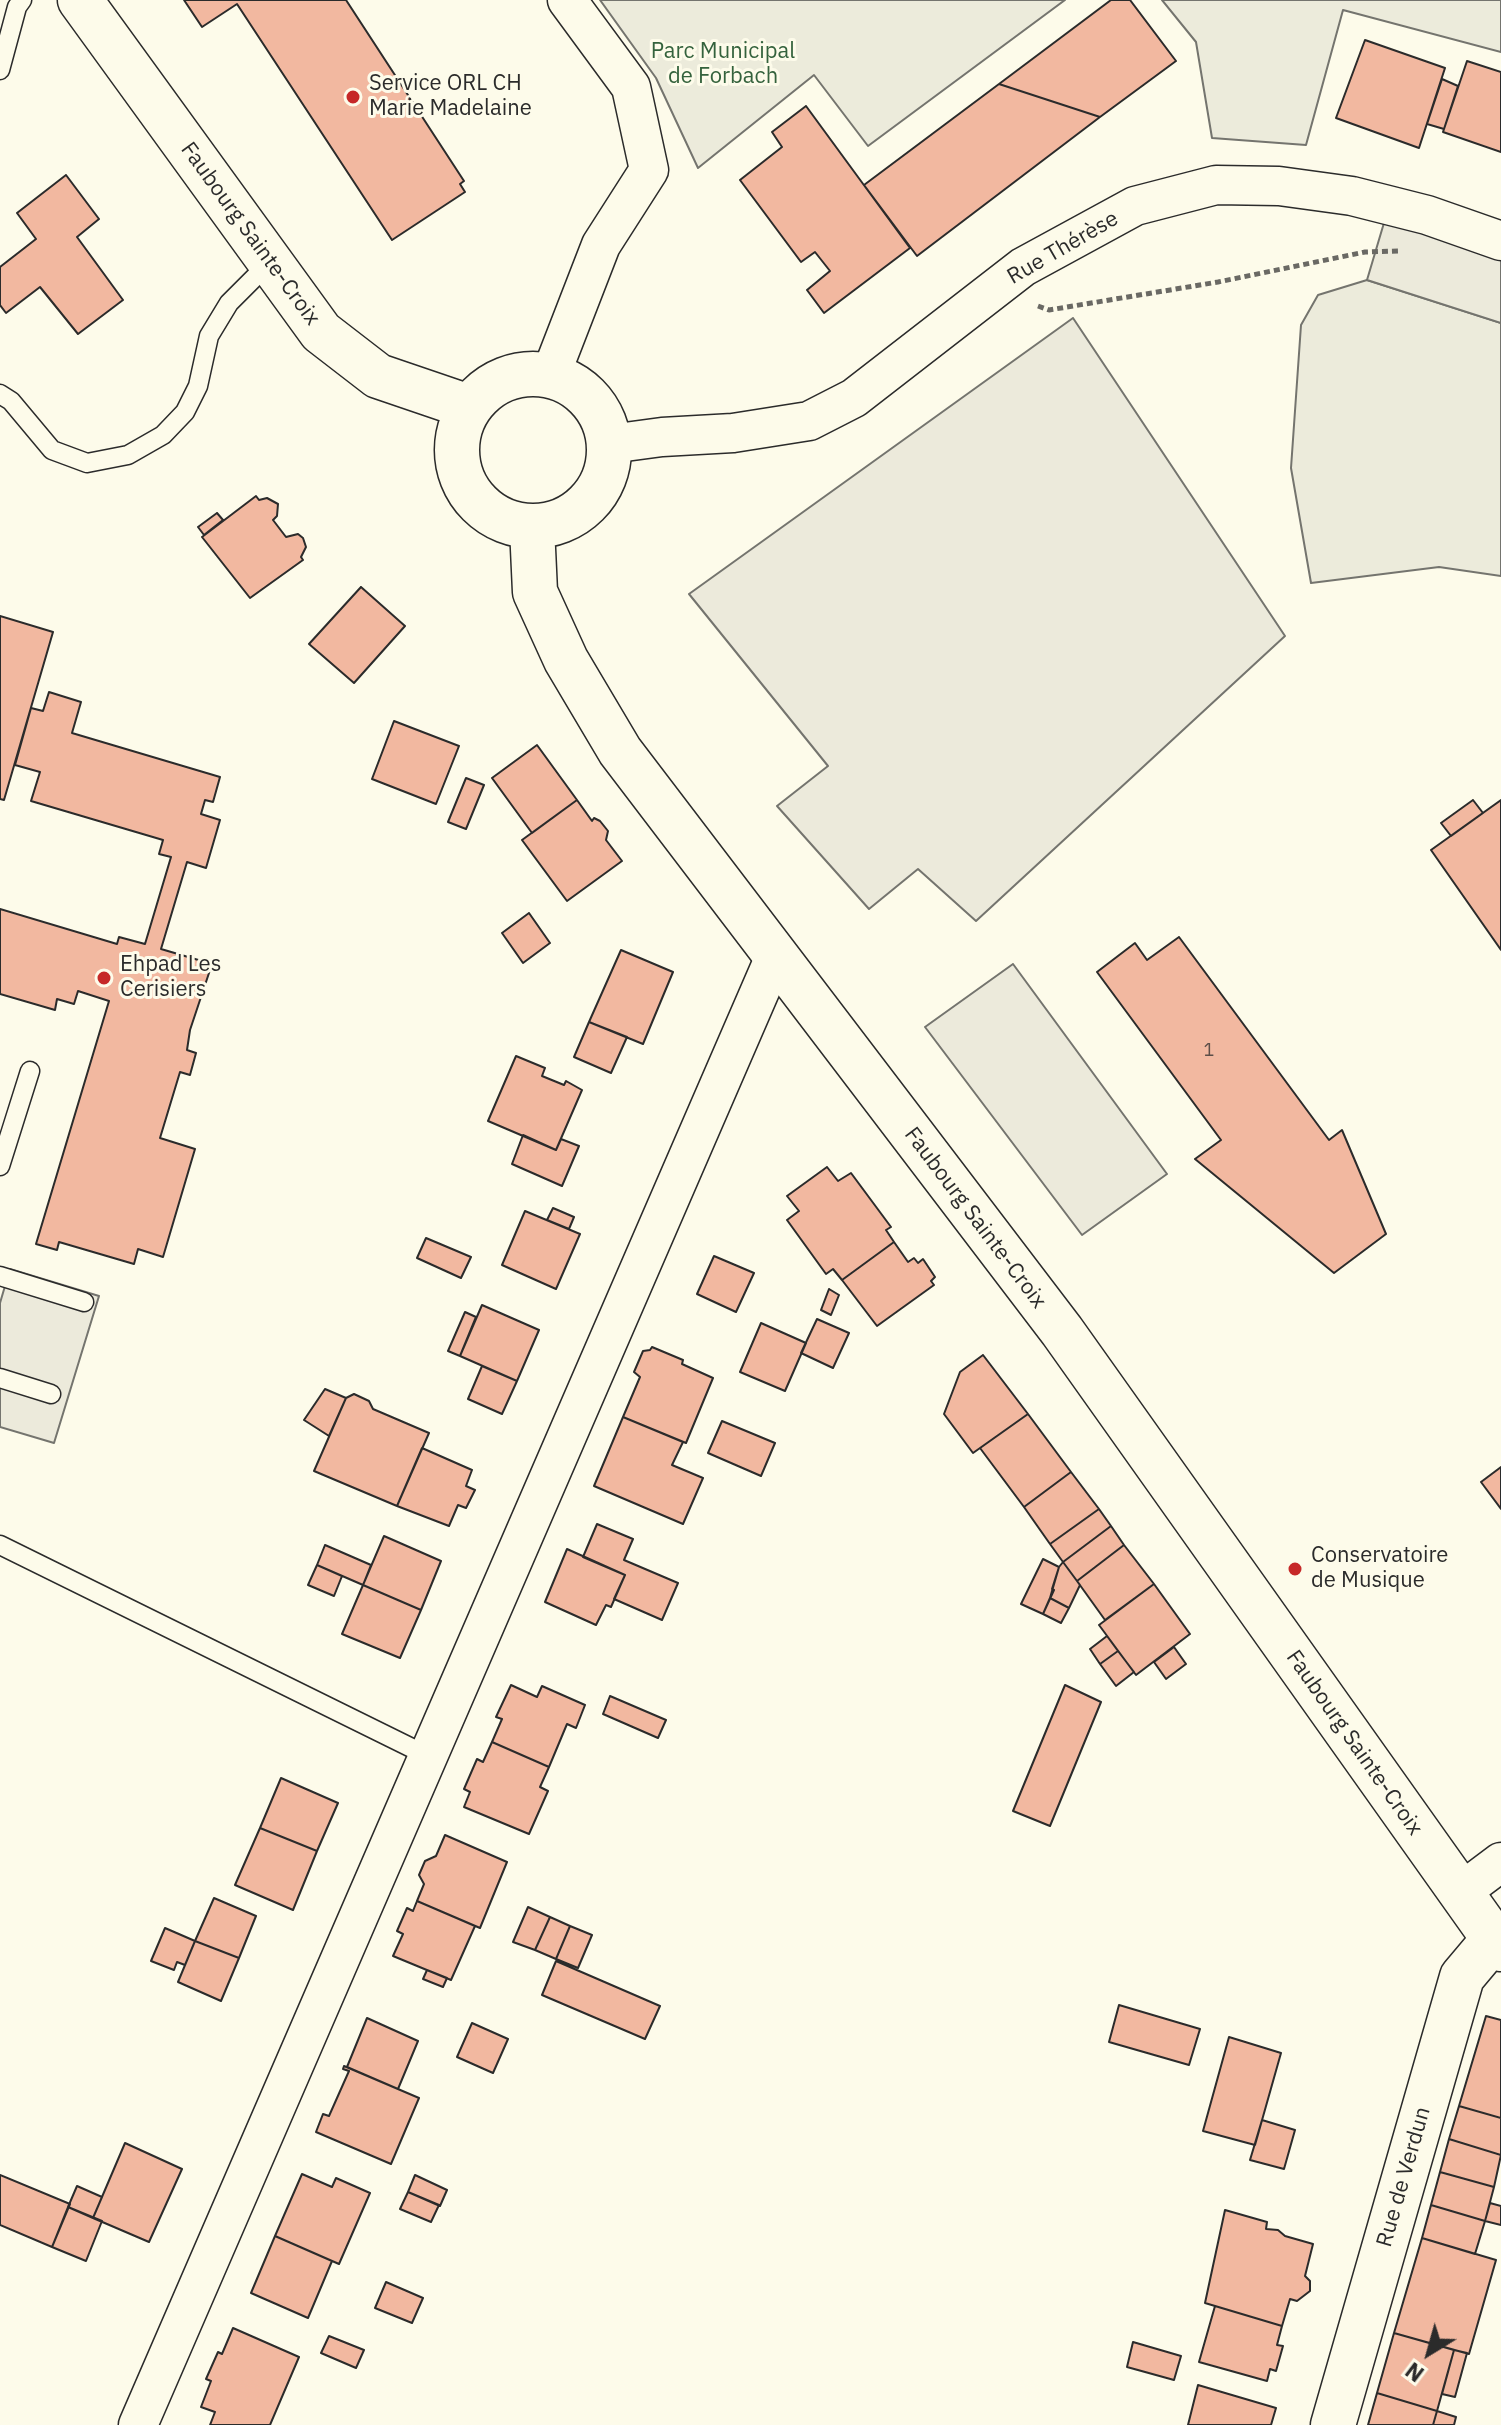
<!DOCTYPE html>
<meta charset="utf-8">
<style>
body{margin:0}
#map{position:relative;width:1501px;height:2425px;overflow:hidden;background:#fdfbea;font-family:"IBM Plex Sans",sans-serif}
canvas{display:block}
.north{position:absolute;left:1389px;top:2313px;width:80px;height:80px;-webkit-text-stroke:6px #fdfbea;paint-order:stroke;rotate:217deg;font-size:22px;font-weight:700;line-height:32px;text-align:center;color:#2b2b2b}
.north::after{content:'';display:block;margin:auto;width:28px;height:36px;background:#2b2b2b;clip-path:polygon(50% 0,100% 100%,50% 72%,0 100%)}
</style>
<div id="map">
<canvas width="1501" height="2425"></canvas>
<div class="north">N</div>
</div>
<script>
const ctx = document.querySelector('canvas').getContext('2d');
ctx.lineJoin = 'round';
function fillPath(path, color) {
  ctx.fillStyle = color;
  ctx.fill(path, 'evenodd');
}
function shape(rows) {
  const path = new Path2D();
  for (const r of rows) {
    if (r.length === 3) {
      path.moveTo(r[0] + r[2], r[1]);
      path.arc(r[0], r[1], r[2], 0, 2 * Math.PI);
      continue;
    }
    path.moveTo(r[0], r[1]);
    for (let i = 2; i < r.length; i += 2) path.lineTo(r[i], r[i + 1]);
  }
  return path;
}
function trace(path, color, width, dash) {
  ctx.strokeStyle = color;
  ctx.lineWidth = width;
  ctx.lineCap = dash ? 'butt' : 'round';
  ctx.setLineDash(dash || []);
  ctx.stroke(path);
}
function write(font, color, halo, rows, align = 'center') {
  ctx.font = font + ' "IBM Plex Sans",sans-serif';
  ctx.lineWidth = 6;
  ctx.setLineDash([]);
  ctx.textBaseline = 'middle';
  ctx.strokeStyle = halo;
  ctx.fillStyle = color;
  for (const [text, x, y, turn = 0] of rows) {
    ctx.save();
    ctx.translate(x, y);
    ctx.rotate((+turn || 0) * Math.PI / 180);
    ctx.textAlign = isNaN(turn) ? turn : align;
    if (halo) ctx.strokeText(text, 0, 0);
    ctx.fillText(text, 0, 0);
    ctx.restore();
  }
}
const green = shape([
 [600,0,1065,0,868,146,814,75,698,168,656,78,600,0],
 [1162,0,1501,0,1501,52,1343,10,1306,145,1212,138,1196,42,1162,0],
 [1367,280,1501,323,1501,576,1439,567,1311,583,1291,468,1301,325,1318,295,1367,280]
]);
fillPath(green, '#ecebdb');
trace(green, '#74746e', 2);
const parking = shape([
 [1389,206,1501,241,1501,323,1367,280,1389,206],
 [1073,318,1285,636,976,921,918,869,869,909,777,806,828,766,689,594,1073,318],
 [1013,964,1167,1174,1082,1235,925,1027,1013,964],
 [10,1269,99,1296,54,1443,0,1427,0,1303,10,1269]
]);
fillPath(parking, '#eceadb');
trace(parking, '#74746e', 2);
const building = shape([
 [184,0,346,0,464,181,460,184,465,192,392,240,237,4,202,27,184,0],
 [1111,0,1130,0,1176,61,1100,117,999,84,1111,0],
 [1365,40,1445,68,1419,148,1336,118,1365,40],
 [1467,61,1501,72,1501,152,1443,132,1467,61],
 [1442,79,1458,86,1444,129,1427,124,1442,79],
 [999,84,1100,117,917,256,864,185,999,84],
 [806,106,910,248,824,313,807,290,830,271,815,252,801,262,740,180,782,147,772,132,806,106],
 [66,175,99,219,77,237,123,300,78,334,40,287,6,313,0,305,0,267,36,239,17,213,66,175],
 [256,496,259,500,267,498,278,504,277,516,273,520,286,537,298,534,303,538,306,547,301,557,303,560,250,598,202,537,256,496],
 [217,513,223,520,204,535,198,527,217,513],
 [361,587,405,626,354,683,309,644,361,587],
 [0,616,53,632,4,800,0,799,0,616],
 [49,692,81,702,72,733,220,777,213,802,205,800,201,814,220,820,206,868,187,862,161,949,212,964,190,1030,187,1050,196,1053,190,1075,180,1072,160,1138,195,1149,163,1257,138,1249,134,1264,59,1242,57,1250,36,1244,109,1001,78,991,74,1004,57,999,55,1010,0,994,0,909,117,944,119,937,145,944,171,857,159,854,163,840,31,801,40,772,15,765,31,708,43,711,49,692],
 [394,721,459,746,436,804,372,779,394,721],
 [537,745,577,800,532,833,492,778,537,745],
 [466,778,484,785,466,829,448,822,466,778],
 [577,800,592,821,594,818,600,821,608,831,606,840,622,861,567,901,522,840,577,800],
 [1473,800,1483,813,1451,836,1441,823,1473,800],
 [1501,800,1501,950,1431,850,1501,800],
 [529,913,550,943,523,963,502,933,529,913],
 [1179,937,1329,1140,1342,1130,1386,1234,1334,1273,1195,1159,1221,1140,1097,972,1135,943,1147,960,1179,937],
 [621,950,673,972,643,1044,589,1022,621,950],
 [589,1022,627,1037,611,1073,574,1057,589,1022],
 [516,1056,545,1068,542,1076,564,1085,566,1081,582,1090,556,1150,488,1121,516,1056],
 [523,1135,556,1150,561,1139,579,1146,562,1186,512,1164,523,1135],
 [827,1167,838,1181,851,1173,891,1227,886,1230,894,1242,842,1280,833,1269,826,1274,787,1220,799,1211,787,1196,827,1167],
 [553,1208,574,1217,569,1229,547,1220,553,1208],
 [525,1211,580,1234,556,1289,502,1265,525,1211],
 [426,1238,471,1257,461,1278,417,1258,426,1238],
 [894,1242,908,1262,914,1258,918,1263,923,1259,935,1277,931,1281,934,1285,877,1326,842,1280,894,1242],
 [714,1256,754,1273,736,1312,697,1294,714,1256],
 [829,1289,839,1295,831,1315,821,1310,829,1289],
 [482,1305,539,1330,517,1381,460,1356,482,1305],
 [465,1312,476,1317,460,1356,448,1351,465,1312],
 [817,1319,849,1333,833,1368,801,1353,817,1319],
 [761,1323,806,1343,785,1391,740,1372,761,1323],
 [652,1347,683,1360,682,1364,713,1378,686,1443,623,1417,640,1377,634,1372,643,1351,650,1350,652,1347],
 [983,1355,1028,1414,973,1453,944,1414,960,1372,983,1355],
 [482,1366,517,1381,502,1414,468,1399,482,1366],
 [325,1389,346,1398,329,1436,304,1420,325,1389],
 [354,1394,369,1401,373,1409,429,1433,397,1506,314,1471,346,1398,354,1394],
 [1028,1414,1071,1472,1024,1507,980,1448,1028,1414],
 [623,1417,683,1442,672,1465,703,1478,683,1524,594,1486,623,1417],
 [722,1421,775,1443,761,1476,708,1453,722,1421],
 [422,1448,472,1470,466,1486,475,1490,466,1508,458,1505,449,1526,397,1506,422,1448],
 [1501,1467,1501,1509,1481,1482,1501,1467],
 [1071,1472,1099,1509,1050,1544,1024,1507,1071,1472],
 [1099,1509,1111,1526,1063,1562,1050,1544,1099,1509],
 [597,1524,633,1539,624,1560,678,1583,662,1620,614,1599,625,1575,583,1557,597,1524],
 [1111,1526,1124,1545,1077,1581,1063,1562,1111,1526],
 [384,1536,441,1561,421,1610,363,1585,384,1536],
 [325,1545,371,1565,363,1585,317,1565,325,1545],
 [1124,1545,1154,1584,1105,1620,1077,1581,1124,1545],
 [567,1549,625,1575,611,1607,606,1605,596,1625,545,1602,567,1549],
 [1043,1559,1059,1567,1052,1589,1054,1590,1043,1614,1021,1604,1043,1559],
 [1063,1562,1080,1585,1069,1608,1050,1598,1059,1567,1063,1562],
 [317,1565,342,1576,334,1596,308,1585,317,1565],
 [1154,1584,1190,1634,1136,1675,1099,1625,1154,1584],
 [363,1585,421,1610,400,1658,342,1634,363,1585],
 [1050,1598,1069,1608,1061,1623,1043,1614,1050,1598],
 [1107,1636,1118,1651,1100,1664,1090,1649,1107,1636],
 [1174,1647,1186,1664,1166,1679,1154,1662,1174,1647],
 [1118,1651,1134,1672,1116,1686,1100,1664,1118,1651],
 [511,1685,537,1697,542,1686,585,1705,576,1728,567,1724,549,1767,492,1742,502,1719,496,1717,511,1685],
 [1065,1685,1101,1702,1050,1826,1013,1811,1065,1685],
 [610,1696,666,1720,658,1738,603,1714,610,1696],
 [492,1742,549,1767,540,1787,548,1791,529,1834,464,1807,470,1792,464,1789,477,1759,483,1762,492,1742],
 [281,1778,338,1803,317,1851,260,1828,281,1778],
 [260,1828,317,1851,293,1910,235,1885,260,1828],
 [445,1835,507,1862,480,1928,417,1901,424,1884,419,1875,425,1861,436,1856,445,1835],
 [214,1898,256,1916,239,1958,195,1941,214,1898],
 [417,1901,475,1926,451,1980,393,1956,403,1934,397,1931,407,1908,413,1911,417,1901],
 [528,1907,550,1917,535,1950,513,1942,528,1907],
 [550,1917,570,1926,556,1959,535,1950,550,1917],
 [570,1926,592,1935,578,1968,556,1959,570,1926],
 [165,1928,195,1941,185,1965,177,1962,174,1970,151,1961,165,1928],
 [195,1941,239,1958,221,2001,178,1982,195,1941],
 [556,1961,660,2006,645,2039,542,1995,556,1961],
 [427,1970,447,1978,443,1987,423,1979,427,1970],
 [1119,2005,1200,2029,1189,2065,1109,2042,1119,2005],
 [1486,2016,1501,2020,1501,2118,1459,2106,1486,2016],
 [367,2018,418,2041,398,2089,347,2067,367,2018],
 [472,2023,508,2039,493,2073,457,2057,472,2023],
 [1229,2037,1281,2053,1255,2145,1203,2131,1229,2037],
 [344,2066,419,2098,391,2164,316,2132,323,2114,329,2116,349,2071,343,2069,344,2066],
 [1459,2106,1501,2118,1501,2155,1449,2139,1459,2106],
 [1262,2120,1295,2130,1284,2169,1250,2160,1262,2120],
 [1449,2139,1501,2155,1494,2187,1440,2172,1449,2139],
 [125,2143,182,2169,149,2242,93,2218,125,2143],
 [1440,2172,1494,2187,1485,2221,1431,2205,1440,2172],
 [302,2174,332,2187,336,2178,370,2193,339,2264,275,2236,302,2174],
 [0,2175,70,2204,52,2247,0,2225,0,2175],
 [415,2175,447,2190,440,2206,408,2192,415,2175],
 [77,2186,102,2197,93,2218,68,2207,77,2186],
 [408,2192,439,2205,431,2222,400,2209,408,2192],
 [1490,2203,1501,2206,1501,2225,1485,2221,1490,2203],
 [1431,2205,1485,2221,1475,2254,1422,2238,1431,2205],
 [68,2207,102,2221,86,2261,52,2247,68,2207],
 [1225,2210,1267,2222,1266,2229,1278,2230,1285,2236,1313,2244,1305,2276,1310,2281,1310,2291,1297,2301,1290,2299,1282,2326,1205,2303,1225,2210],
 [275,2236,332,2261,308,2318,251,2293,275,2236],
 [1422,2238,1496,2260,1469,2354,1394,2333,1422,2238],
 [386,2282,423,2298,412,2323,375,2308,386,2282],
 [1215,2306,1282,2326,1277,2345,1283,2346,1276,2371,1270,2369,1267,2381,1199,2362,1215,2306],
 [233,2328,299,2357,270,2425,210,2425,215,2412,201,2407,211,2381,206,2379,218,2352,222,2354,233,2328],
 [1394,2333,1454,2350,1437,2411,1377,2393,1394,2333],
 [329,2336,364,2350,356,2368,321,2353,329,2336],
 [1133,2342,1181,2356,1174,2380,1127,2367,1133,2342],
 [1454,2350,1467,2353,1455,2397,1442,2394,1454,2350],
 [1198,2385,1276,2408,1271,2425,1188,2425,1198,2385],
 [1377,2393,1437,2411,1433,2425,1368,2425,1377,2393],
 [1437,2411,1456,2417,1454,2425,1433,2425,1437,2411]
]);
fillPath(building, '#f2b8a0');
trace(building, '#2b2b2b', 2);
const lane = shape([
 [0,70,17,7,22,0],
 [0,394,11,401,52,450,87,463,128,455,163,435,185,412,198,386,209,336,229,303,270,262],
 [0,1166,30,1071],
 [0,1276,84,1302],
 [0,1378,51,1394],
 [0,1545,428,1756]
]);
const street = shape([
 [551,374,601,245,649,170,631,87,567,0],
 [610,444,662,437,733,433,809,421,854,398,1023,267,1135,206,1216,185,1279,186,1352,196,1427,215,1501,241],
 [1461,1892,1501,1862],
 [138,2425,776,954]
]);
const secondary = shape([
 [80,0,321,332,378,376,469,407],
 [533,450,76],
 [532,527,535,592,566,660,620,751,1062,1331,1501,1949],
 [1333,2425,1462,1977,1494,1939]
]);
trace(lane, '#2b2b2b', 21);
trace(street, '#2b2b2b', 41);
trace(secondary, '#2b2b2b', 47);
trace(shape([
 [1038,306,1049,310,1218,282,1365,252,1398,251]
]), '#6a6964', 5, [6, 4]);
trace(lane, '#fdfbea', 18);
trace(street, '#fdfbea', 38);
trace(secondary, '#fdfbea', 44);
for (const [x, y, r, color] of [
 [353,97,8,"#c62828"],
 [104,978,8,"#c62828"],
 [1295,1569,8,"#c62828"]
]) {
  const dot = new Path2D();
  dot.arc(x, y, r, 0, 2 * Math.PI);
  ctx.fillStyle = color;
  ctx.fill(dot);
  trace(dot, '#fdfbea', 3);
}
write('18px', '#5d4e48', null, [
 ["1",1209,1051]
]);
write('22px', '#34623c', '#fdfbea', [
 ["Parc Municipal",723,52],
 ["de Forbach",723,77]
]);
write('22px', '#2b2b2b', '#fdfbea', [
 ["Service ORL CH",369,84],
 ["Marie Madelaine",369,109],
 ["Ehpad Les",120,965],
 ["Cerisiers",120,990],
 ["Conservatoire",1311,1556],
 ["de Musique",1311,1581]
], 'left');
write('22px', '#2b2b2b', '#fdfbea', [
 ["Faubourg Sainte-Croix",250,234,54],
 ["Rue Thérèse",1063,248,-30],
 ["Faubourg Sainte-Croix",975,1218,53],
 ["Faubourg Sainte-Croix",1354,1743,55],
 ["Rue de Verdun",1404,2177,-74]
]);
</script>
